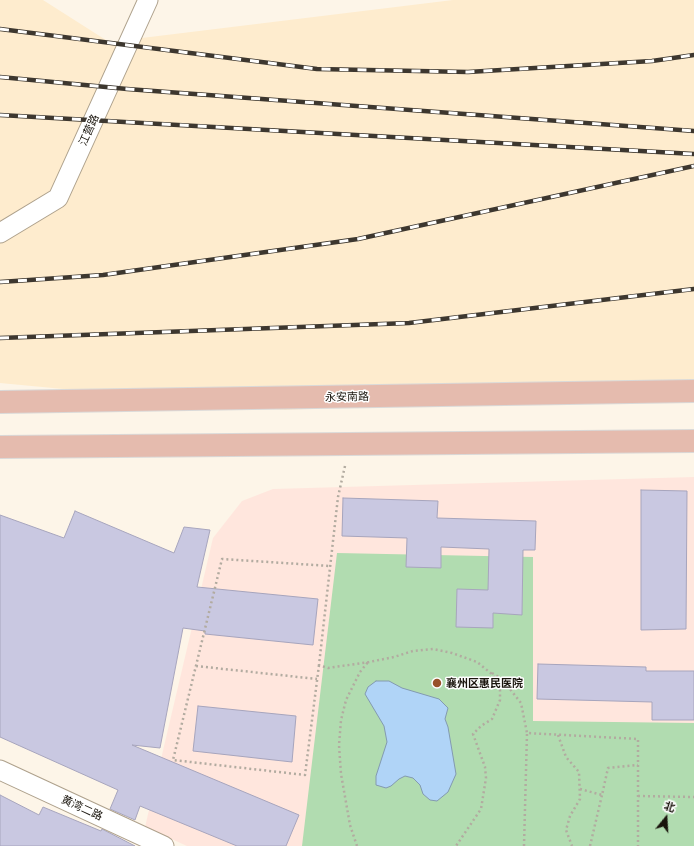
<!DOCTYPE html>
<meta charset="utf-8">
<style>
body{margin:0}
#map{position:relative;width:694px;height:846px;overflow:hidden;background:#fdf5e8;font-family:Lato,"Noto Sans SC",sans-serif}
canvas{display:block}
.north{position:absolute;left:646px;top:798px;width:40px;height:40px;-webkit-text-stroke:3px #fff;paint-order:stroke;rotate:18deg;font-size:11px;font-weight:700;line-height:16px;text-align:center;color:#19140c}
.north::after{content:'';display:block;margin:auto;width:14px;height:18px;background:#19140c;clip-path:polygon(50% 0,100% 100%,50% 72%,0 100%)}
</style>
<div id="map">
<canvas width="694" height="846"></canvas>
<div class="north">北</div>
</div>
<script>
const ctx = document.querySelector('canvas').getContext('2d');
ctx.lineJoin = 'round';
function fillPath(path, color) {
  ctx.fillStyle = color;
  ctx.fill(path, 'evenodd');
}
function shape(rows) {
  const path = new Path2D();
  for (const r of rows) {
    path.moveTo(r[0], r[1]);
    for (let i = 2; i < r.length; i += 2) path.lineTo(r[i], r[i + 1]);
  }
  return path;
}
function trace(path, color, width, dash) {
  ctx.strokeStyle = color;
  ctx.lineWidth = width;
  ctx.lineCap = dash ? 'butt' : 'round';
  ctx.setLineDash(dash || []);
  ctx.stroke(path);
}
function write(font, color, halo, rows, align = 'center') {
  ctx.font = font + ' Lato,"Noto Sans SC",sans-serif';
  ctx.lineWidth = 3;
  ctx.setLineDash([]);
  ctx.textBaseline = 'middle';
  ctx.strokeStyle = halo;
  ctx.fillStyle = color;
  for (const [text, x, y, turn = 0] of rows) {
    ctx.save();
    ctx.translate(x, y);
    ctx.rotate((+turn || 0) * Math.PI / 180);
    ctx.textAlign = isNaN(turn) ? turn : align;
    if (halo) ctx.strokeText(text, 0, 0);
    ctx.fillText(text, 0, 0);
    ctx.restore();
  }
}
fillPath(shape([
 [0,0,43,0,109,42,453,0,694,0,694,389,285,410,0,383]
]), '#feecce');
fillPath(shape([
 [694,477,694,846,187,846,145,827,213,538,242,501,273,489]
]), '#ffe6dd');
fillPath(shape([
 [337,553,533,557,533,721,694,723,694,846,302,846]
]), '#b1dcb0');
const water = shape([
 [376,681,389,681,402,688,439,699,448,708,445,719,448,727,456,774,448,792,437,801,430,800,423,794,420,785,413,778,405,776,399,779,391,786,386,788,376,785,376,776,387,742,384,726,365,694,368,687,376,681]
]);
fillPath(water, '#b0d4f7');
trace(water, '#839ab0', 1);
const building = shape([
 [641,490,687,491,686,629,641,630,641,490],
 [343,498,438,501,437,518,536,521,535,550,523,550,522,615,493,613,493,628,456,627,457,589,488,590,489,549,441,547,441,568,406,567,407,538,342,536,343,498],
 [75,511,174,553,184,527,210,530,197,587,318,599,313,645,205,634,205,631,183,628,160,748,132,745,299,815,286,846,237,846,140,806,135,820,110,809,118,790,0,737,0,515,64,538,75,511],
 [538,664,646,667,646,671,694,671,694,720,652,720,652,702,537,699,538,664],
 [198,706,296,716,292,762,193,751,198,706],
 [0,795,39,815,43,807,101,831,102,829,135,846,0,846,0,795]
]);
fillPath(building, '#c9c8e1');
trace(building, '#a7a5bd', 1);
const street = shape([
 [0,233,58,198,148,0],
 [0,770,164,846]
]);
const primary = shape([
 [0,402,694,391],
 [0,447,694,441]
]);
trace(street, '#aea18c', 21);
trace(primary, '#dad9d8', 24);
trace(shape([
 [345,466,338,497,319,665,328,668,369,662,394,657,413,651,433,649,452,653,477,662,493,675,500,690,500,700,492,719,481,726,473,734,485,767,486,778,481,809,456,846],
 [319,665,305,775,173,760,222,559,330,566],
 [196,666,317,679],
 [492,673,502,679,521,703,527,733,638,739,638,846],
 [558,735,566,757,579,772,580,799,570,816,566,830,572,846],
 [580,789,602,795,608,768,638,765],
 [638,796,694,797],
 [357,846,350,825,341,774,339,745,341,720,346,700,360,672,368,662],
 [524,846,527,733],
 [590,846,602,795]
]), '#b2aba0', 2.5, [2, 3]);
trace(street, '#fff', 19);
trace(primary, '#e5bbae', 22);
const rail = shape([
 [0,29,317,69,468,72,652,61,694,55],
 [0,77,127,89,694,131],
 [0,115,694,154],
 [0,282,103,275,358,239,694,166],
 [0,338,409,323,694,289]
]);
trace(rail, '#3d372f', 4.5);
trace(rail, '#fff', 3, [9]);
for (const [x, y, r, color] of [
 [437,683,5,"#98522a"]
]) {
  const dot = new Path2D();
  dot.arc(x, y, r, 0, 2 * Math.PI);
  ctx.fillStyle = color;
  ctx.fill(dot);
  trace(dot, '#fff', 1.5);
}
write('11px', '#19140c', '#fff', [
 ["江营路",89,130,-66],
 ["永安南路",347,397,-1],
 ["黄湾二路",82,808,25]
]);
write('bold 11px', '#19140c', '#fff', [
 ["襄州区惠民医院",446,683]
], 'left');
</script>
